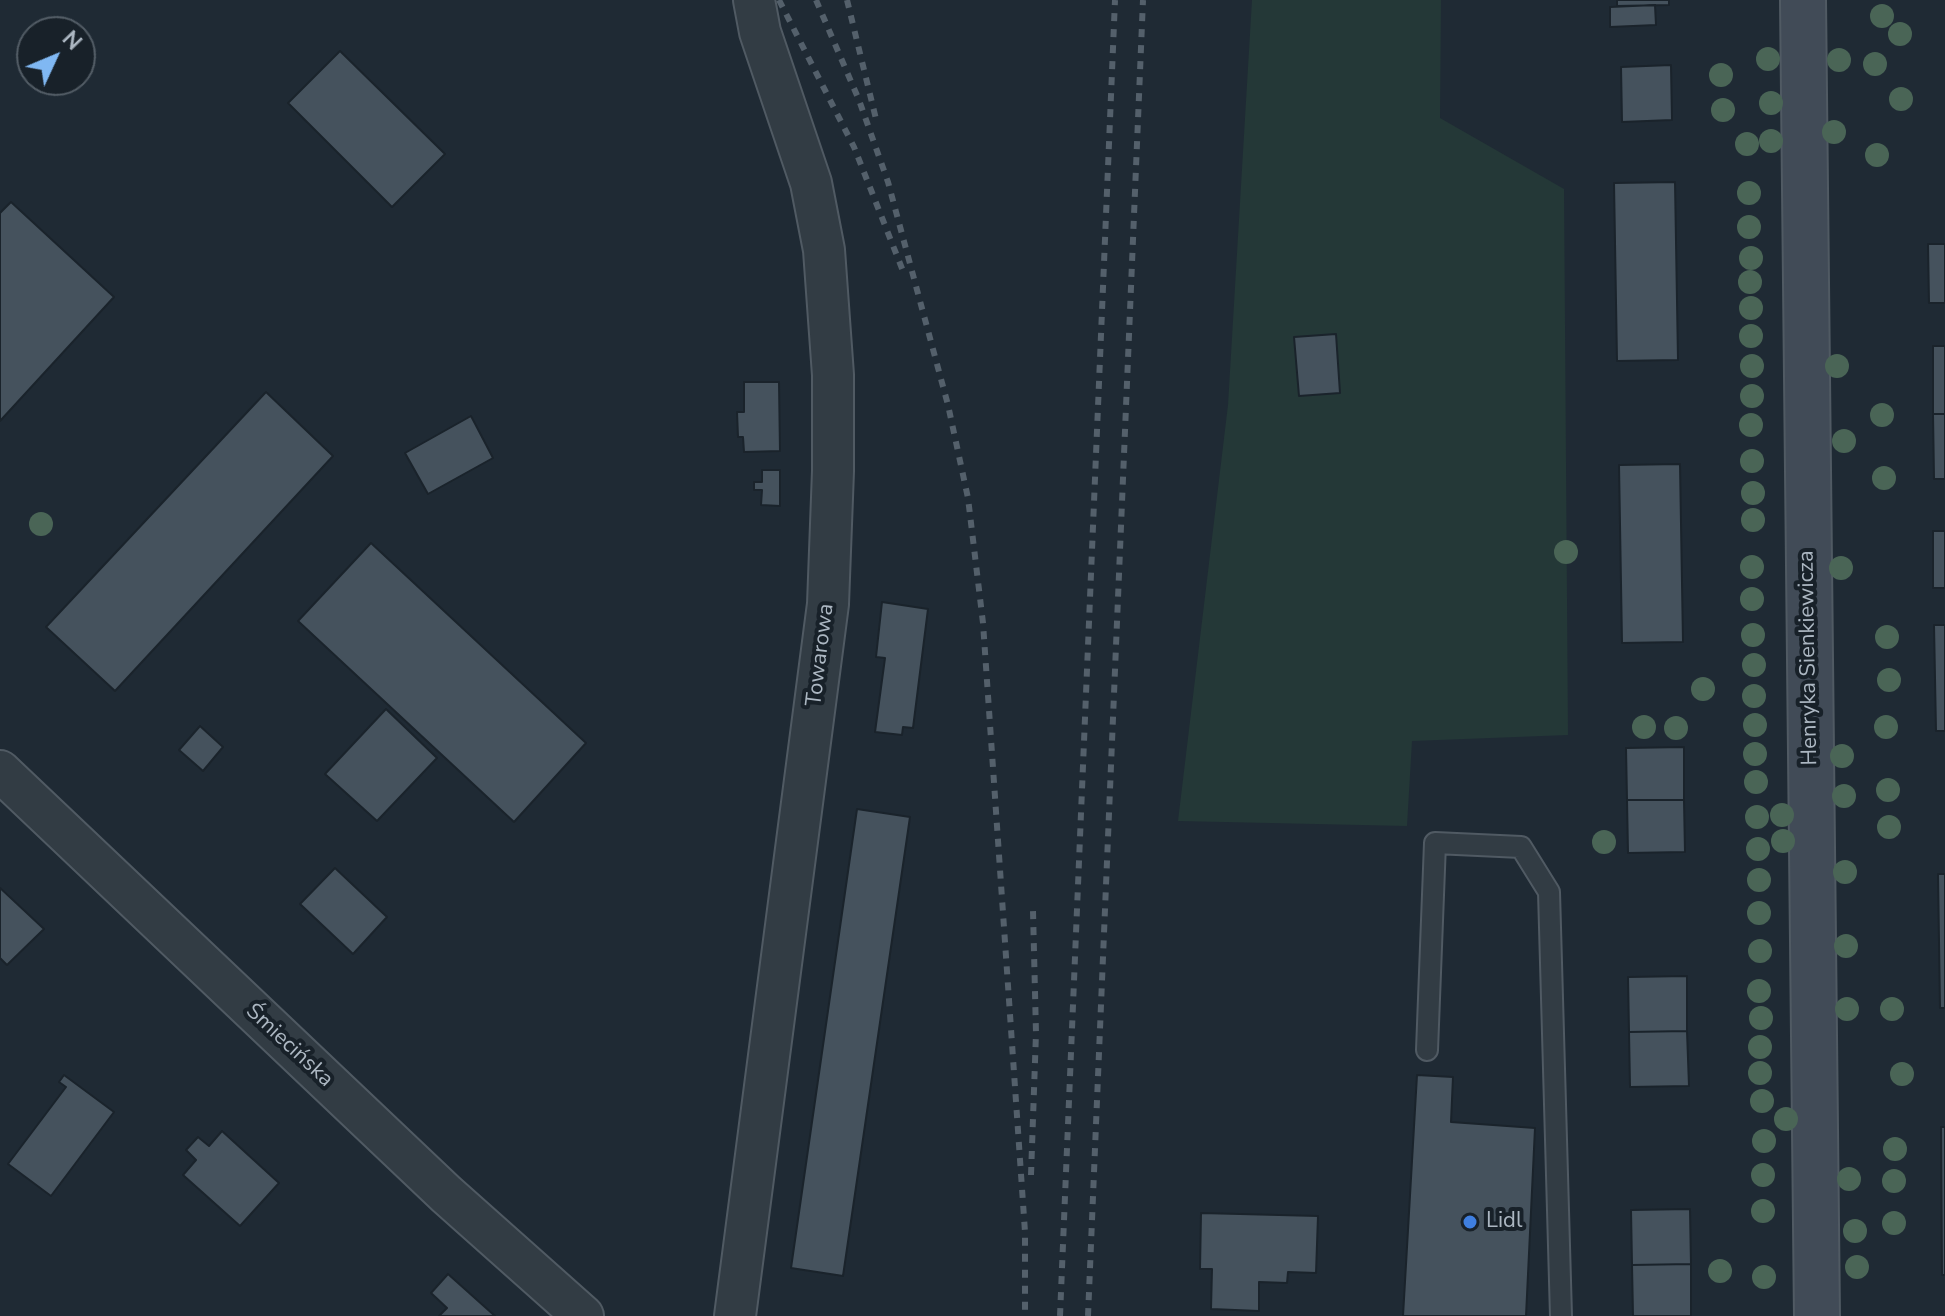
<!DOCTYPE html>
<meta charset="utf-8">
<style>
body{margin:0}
#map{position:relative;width:1945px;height:1316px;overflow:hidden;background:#1f2a34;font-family:"Nunito Sans",sans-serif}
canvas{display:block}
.north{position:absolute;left:16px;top:16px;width:80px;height:80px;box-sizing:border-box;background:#182129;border:2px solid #535d66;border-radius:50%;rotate:46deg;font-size:22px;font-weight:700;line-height:32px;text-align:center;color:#acb7c2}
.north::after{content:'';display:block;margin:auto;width:28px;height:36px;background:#80b8f3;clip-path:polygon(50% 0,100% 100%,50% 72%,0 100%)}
</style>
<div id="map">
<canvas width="1945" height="1316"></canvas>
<div class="north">N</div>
</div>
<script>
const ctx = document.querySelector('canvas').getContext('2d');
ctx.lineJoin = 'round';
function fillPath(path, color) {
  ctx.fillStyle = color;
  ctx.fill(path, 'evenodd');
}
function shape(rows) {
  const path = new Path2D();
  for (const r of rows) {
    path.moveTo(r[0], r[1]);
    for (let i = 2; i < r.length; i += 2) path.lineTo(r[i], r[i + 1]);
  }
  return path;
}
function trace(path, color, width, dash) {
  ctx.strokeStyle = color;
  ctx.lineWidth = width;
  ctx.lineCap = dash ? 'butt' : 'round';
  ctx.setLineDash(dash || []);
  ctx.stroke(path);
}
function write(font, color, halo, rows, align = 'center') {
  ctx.font = font + ' "Nunito Sans",sans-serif';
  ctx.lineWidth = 8;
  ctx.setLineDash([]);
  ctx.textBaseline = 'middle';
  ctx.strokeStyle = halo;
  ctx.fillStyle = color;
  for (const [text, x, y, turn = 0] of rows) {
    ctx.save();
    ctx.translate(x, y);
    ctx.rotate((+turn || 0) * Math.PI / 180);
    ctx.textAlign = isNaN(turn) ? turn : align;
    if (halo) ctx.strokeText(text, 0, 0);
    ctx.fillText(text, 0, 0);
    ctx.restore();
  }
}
fillPath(shape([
 [1252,0,1441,0,1440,118,1564,189,1568,735,1412,741,1407,826,1178,821,1228,405]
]), '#243837');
const building = shape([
 [1617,0,1669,0,1669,5,1617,6,1617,0],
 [1655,5,1656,25,1610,27,1610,7,1655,5],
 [340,51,445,154,392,207,288,103,340,51],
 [1671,65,1672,120,1622,122,1621,67,1671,65],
 [1675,182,1678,360,1617,361,1614,183,1675,182],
 [11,202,114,297,0,421,0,213,11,202],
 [1928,244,1945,244,1945,303,1929,303,1928,244],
 [1336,334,1340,393,1299,396,1294,337,1336,334],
 [1933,346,1945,346,1945,414,1933,414,1933,346],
 [744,382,779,382,780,451,744,452,743,437,738,437,737,412,744,412,744,382],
 [266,392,333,456,115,691,46,627,266,392],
 [1933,414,1945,414,1945,479,1934,479,1933,414],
 [471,416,493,458,428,494,405,453,471,416],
 [1680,464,1683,642,1622,643,1619,465,1680,464],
 [762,470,780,470,780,506,761,505,762,490,754,490,754,482,762,482,762,470],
 [1933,531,1945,531,1945,588,1933,588,1933,531],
 [371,543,586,743,514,822,298,621,371,543],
 [882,602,928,609,913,728,903,727,902,735,875,732,885,658,876,657,882,602],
 [1934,625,1945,625,1945,731,1936,731,1934,625],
 [386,709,437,758,377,821,325,774,386,709],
 [200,726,223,747,203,771,179,750,200,726],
 [1684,747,1684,800,1627,800,1626,748,1684,747],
 [1627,800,1684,800,1685,852,1628,853,1627,800],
 [857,809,910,817,843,1276,791,1268,857,809],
 [335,868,387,917,353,954,300,904,335,868],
 [1938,874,1945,874,1945,1008,1940,1008,1938,874],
 [0,888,44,929,7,965,0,958,0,888],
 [1687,976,1687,1031,1629,1032,1628,977,1687,976],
 [1687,1031,1689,1086,1630,1087,1629,1032,1687,1031],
 [64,1075,114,1112,51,1196,8,1164,66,1087,59,1082,64,1075],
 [1417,1075,1453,1077,1451,1122,1535,1128,1526,1316,1403,1316,1417,1075],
 [1941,1127,1945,1127,1945,1275,1942,1275,1941,1127],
 [222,1131,279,1183,240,1226,183,1175,196,1160,186,1150,198,1137,209,1146,222,1131],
 [1690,1209,1691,1264,1632,1265,1631,1210,1690,1209],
 [1201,1213,1318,1216,1316,1273,1288,1272,1287,1283,1259,1282,1259,1311,1211,1309,1212,1269,1200,1269,1201,1213],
 [1691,1264,1691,1316,1633,1316,1632,1265,1691,1264],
 [448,1274,495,1316,439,1316,447,1308,431,1293,448,1274]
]);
fillPath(building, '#45525d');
trace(building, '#1a232b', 2);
const lane = shape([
 [1427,1050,1435,843,1521,847,1549,892,1561,1316]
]);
const street = shape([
 [0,771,446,1194,583,1316],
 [735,1316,828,604,833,471,833,375,824,250,811,183,760,32,754,0]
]);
const secondary = shape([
 [1803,0,1817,1316]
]);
trace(lane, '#505a63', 24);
trace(street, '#505a63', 44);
trace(secondary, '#505a63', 48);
trace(lane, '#323c44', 20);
trace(street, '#323c44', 40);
trace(secondary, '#414b57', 44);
trace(shape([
 [779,0,854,147,905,276],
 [816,0,859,100,888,182,948,405,968,498,983,623,1025,1232,1025,1313],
 [847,0,876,119],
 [1031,1175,1036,1033,1033,911],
 [1060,1316,1115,0],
 [1088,1316,1143,0]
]), '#54606b', 6, [8, 8]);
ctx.fillStyle = '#4a6556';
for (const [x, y] of [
 [1882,16],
 [1900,34],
 [1768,59],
 [1839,60],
 [1875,64],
 [1721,75],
 [1901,99],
 [1771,103],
 [1723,110],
 [1834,132],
 [1771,141],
 [1747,144],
 [1877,155],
 [1749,193],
 [1749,227],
 [1751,258],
 [1750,282],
 [1751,308],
 [1751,336],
 [1752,366],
 [1837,366],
 [1752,396],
 [1882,415],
 [1751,425],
 [1844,441],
 [1752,461],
 [1884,478],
 [1753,493],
 [1753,520],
 [41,524],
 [1566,552],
 [1752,567],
 [1841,568],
 [1752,599],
 [1753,635],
 [1887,637],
 [1754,665],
 [1889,680],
 [1703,689],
 [1754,696],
 [1755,725],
 [1644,727],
 [1886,727],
 [1676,728],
 [1755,754],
 [1842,756],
 [1756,782],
 [1888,790],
 [1844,796],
 [1782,815],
 [1757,817],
 [1889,827],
 [1783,841],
 [1604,842],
 [1758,849],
 [1845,872],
 [1759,880],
 [1759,913],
 [1846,946],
 [1760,951],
 [1759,991],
 [1847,1009],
 [1892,1009],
 [1761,1018],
 [1760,1047],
 [1760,1073],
 [1902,1074],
 [1762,1101],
 [1786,1119],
 [1764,1141],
 [1895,1149],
 [1763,1175],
 [1849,1179],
 [1894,1181],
 [1763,1211],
 [1894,1223],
 [1855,1231],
 [1857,1267],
 [1720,1271],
 [1764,1277]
]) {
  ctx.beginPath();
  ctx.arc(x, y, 12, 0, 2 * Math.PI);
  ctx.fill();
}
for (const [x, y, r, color] of [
 [1470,1222,8,"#3f7fe0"]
]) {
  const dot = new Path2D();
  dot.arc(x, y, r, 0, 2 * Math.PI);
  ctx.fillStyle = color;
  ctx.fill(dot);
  trace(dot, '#182129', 3);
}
write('22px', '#acb7c2', '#182129', [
 ["Towarowa",821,655,-83],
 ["Henryka Sienkiewicza",1809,658,-91],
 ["Śmiecińska",289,1046,43]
]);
write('22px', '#acb7c2', '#182129', [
 ["Lidl",1486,1222]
], 'left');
</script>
